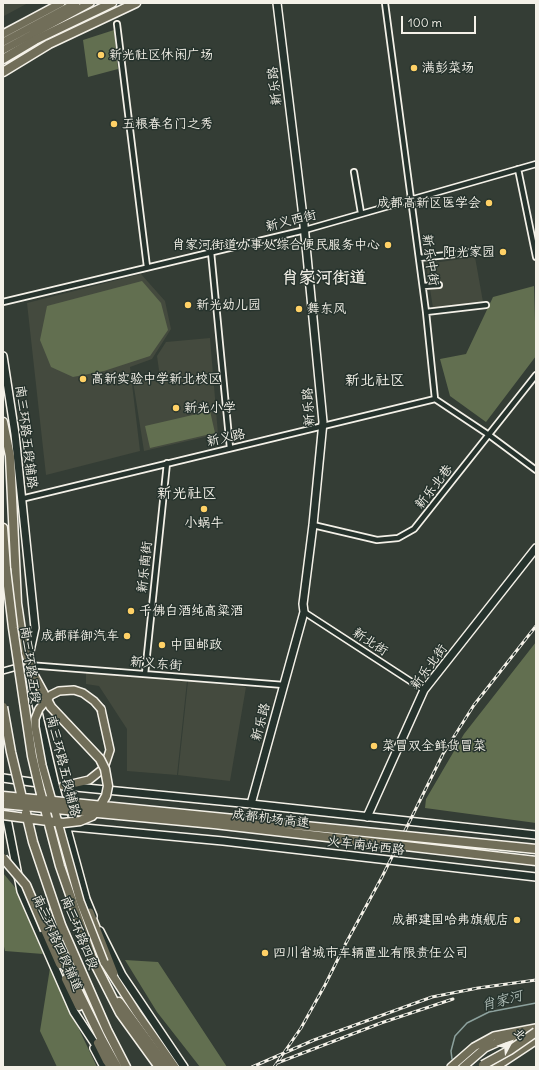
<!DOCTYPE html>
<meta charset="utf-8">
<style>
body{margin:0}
#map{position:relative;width:539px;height:1070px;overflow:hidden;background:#343d35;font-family:Delius,"LXGW WenKai TC",sans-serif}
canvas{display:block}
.frame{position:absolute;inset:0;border:4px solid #f4f1e8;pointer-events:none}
.north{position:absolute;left:491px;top:1022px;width:40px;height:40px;-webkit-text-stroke:3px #26332d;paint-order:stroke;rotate:49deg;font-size:11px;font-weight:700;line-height:16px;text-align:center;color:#f4f1e8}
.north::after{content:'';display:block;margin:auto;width:14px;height:18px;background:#f4f1e8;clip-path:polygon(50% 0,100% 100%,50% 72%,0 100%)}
.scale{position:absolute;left:401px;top:16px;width:75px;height:18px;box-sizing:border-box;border:2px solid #f4f1e8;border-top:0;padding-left:5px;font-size:12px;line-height:14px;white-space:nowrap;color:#f4f1e8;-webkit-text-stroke:3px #26332d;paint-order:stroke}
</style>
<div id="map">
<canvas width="539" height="1070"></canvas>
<div class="frame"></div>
<div class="north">北</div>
<div class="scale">100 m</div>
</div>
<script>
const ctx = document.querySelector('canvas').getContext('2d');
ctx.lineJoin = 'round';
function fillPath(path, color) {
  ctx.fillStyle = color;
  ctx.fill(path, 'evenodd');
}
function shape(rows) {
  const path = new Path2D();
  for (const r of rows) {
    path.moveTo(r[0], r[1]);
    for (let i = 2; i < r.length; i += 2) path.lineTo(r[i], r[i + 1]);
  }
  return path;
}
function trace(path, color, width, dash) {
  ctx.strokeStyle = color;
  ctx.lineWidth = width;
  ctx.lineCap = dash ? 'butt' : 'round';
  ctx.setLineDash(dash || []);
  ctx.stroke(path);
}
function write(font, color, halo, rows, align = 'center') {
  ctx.font = font + ' Delius,"LXGW WenKai TC",sans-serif';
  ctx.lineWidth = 3;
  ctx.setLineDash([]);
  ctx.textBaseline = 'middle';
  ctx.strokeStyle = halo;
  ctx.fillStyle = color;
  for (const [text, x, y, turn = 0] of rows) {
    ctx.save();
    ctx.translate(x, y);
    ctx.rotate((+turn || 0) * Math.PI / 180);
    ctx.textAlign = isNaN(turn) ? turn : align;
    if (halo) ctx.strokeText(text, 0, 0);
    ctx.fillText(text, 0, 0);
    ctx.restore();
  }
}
fillPath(shape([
 [3,3,28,3,4,16],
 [475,257,483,302,433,308,426,264],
 [141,274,165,301,171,329,152,359,130,367,140,451,46,475,27,303],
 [210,338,218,434,144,451,133,381,160,377,157,356,166,342],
 [86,673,187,681,177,775,127,771,127,729,99,686,86,684],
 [188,681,246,687,230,781,178,775]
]), '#444a3e');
fillPath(shape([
 [114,30,118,69,88,77,83,40],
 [142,281,161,303,168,330,150,356,104,371,73,377,51,367,40,340,47,306],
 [534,286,536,356,486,422,450,396,440,359,466,354,493,297],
 [210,411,215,433,150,448,145,426],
 [536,642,536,823,425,808,426,799,464,734],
 [3,873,18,891,43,954,5,951,3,942],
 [125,960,158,962,227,1067,200,1067,157,1012],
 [50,968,97,1067,57,1067,40,1031]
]), '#626f50');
trace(shape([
 [452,1059,451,1051,455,1036,467,1023,489,1012,536,1003]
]), '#8ca19d', 1.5);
const street = shape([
 [385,3,426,312,435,399],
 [117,24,147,267],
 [518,169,536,257],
 [354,172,361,213],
 [211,252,230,448],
 [419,258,474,252],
 [423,286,439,285],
 [3,302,305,230,536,164],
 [426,312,486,305],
 [435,399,489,435,536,470],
 [21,499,435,399],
 [313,525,377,540,398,538,414,529,536,375],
 [304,612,424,690],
 [28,665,284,685],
 [3,671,21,666],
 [145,674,167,463]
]);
const secondary = shape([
 [3,356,15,434,35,628,27,665,55,785,86,899,93,916],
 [3,778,52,785],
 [65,786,251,804,536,835],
 [251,804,304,612,303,604,313,525,323,422,304,225,277,3],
 [3,809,7,819,21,891,74,1012,99,1050],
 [367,817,424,690,536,548],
 [63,826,223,841,536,877],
 [100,931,122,975,184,1067],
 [94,1048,104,1067]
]);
const primary = shape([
 [3,34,61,3],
 [3,42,76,3],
 [3,50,90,3],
 [63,786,89,780,104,768,110,750,101,709],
 [90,912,114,973],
 [104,962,137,1013,175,1067],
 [107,1061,110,1067],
 [451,1067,474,1047,494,1036,536,1028],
 [463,1067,485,1048,505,1039,530,1036]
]);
const highway = shape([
 [3,59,35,40,112,3],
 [3,72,49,44,136,3],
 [3,422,10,456,17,603,22,637,26,653],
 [3,528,6,569],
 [54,911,57,939,65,965,102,1040,117,1067],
 [61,925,107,1030,126,1067],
 [45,930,60,964],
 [92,958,120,1013,159,1067],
 [66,979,79,1006],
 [119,1002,167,1067],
 [98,1043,107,1061],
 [495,1067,536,1040]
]);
trace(street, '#f4f1e8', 8);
trace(secondary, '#f4f1e8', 10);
trace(primary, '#f4f1e8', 10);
trace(highway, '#f4f1e8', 11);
trace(street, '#26332d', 4.5);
trace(secondary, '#26332d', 7);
trace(primary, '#716e59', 7);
trace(highway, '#716e59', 8);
const rail = shape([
 [277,1063,381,1023,453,999],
 [252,1067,314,1040,432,997,478,988,536,980],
 [274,1067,301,1028,325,985,346,943,382,877,443,754,474,705,536,626]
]);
trace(rail, '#f4f1e8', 3);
trace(rail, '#26332d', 1.5, [4.5]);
const primaryBridge = shape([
 [101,709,94,701,83,693,74,690,59,691,51,695,39,709,35,719,35,727,42,765,80,901,104,962]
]);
const highwayBridge = shape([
 [6,569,13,628,32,756,40,790,60,866,92,958],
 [3,707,11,752,23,802],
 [3,796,536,849],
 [3,804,214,824,536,861],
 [26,813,33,842,61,925],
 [3,815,63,823,80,821,92,816,98,810,106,796,108,786,105,769,100,759,51,707,33,674,26,653],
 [3,858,26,885,45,930],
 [483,1065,510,1050,536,1032]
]);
trace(primaryBridge, '#f4f1e8', 10, []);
trace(highwayBridge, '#f4f1e8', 11, []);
trace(primaryBridge, '#716e59', 7);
trace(highwayBridge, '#716e59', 8);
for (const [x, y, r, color] of [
 [101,55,4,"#ffd166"],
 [414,68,4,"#ffd166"],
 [114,124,4,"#ffd166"],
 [489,203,4,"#ffd166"],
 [388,245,4,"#ffd166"],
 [503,252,4,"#ffd166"],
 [188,305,4,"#ffd166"],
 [299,309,4,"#ffd166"],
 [83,379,4,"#ffd166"],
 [176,408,4,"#ffd166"],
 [204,509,4,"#ffd166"],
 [131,611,4,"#ffd166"],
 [127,636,4,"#ffd166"],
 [162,645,4,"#ffd166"],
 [374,746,4,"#ffd166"],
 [517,920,4,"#ffd166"],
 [265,953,4,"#ffd166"]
]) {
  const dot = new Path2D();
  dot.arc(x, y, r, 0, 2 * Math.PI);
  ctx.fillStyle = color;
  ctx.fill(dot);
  trace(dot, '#26332d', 1.5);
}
write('13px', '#f4f1e8', '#26332d', [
 ["新光社区休闲广场",109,55],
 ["满彭菜场",422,68],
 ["五粮春名门之秀",122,124],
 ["成都高新区医学会",481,203,"right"],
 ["肖家河街道办事处综合便民服务中心",380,245,"right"],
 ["阳光家园",495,252,"right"],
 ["新光幼儿园",196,305],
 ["舞东风",307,309],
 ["高新实验中学新北校区",91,379],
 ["新光小学",184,408],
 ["小蜗牛",204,523,"center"],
 ["千佛白酒纯高粱酒",139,611],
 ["成都祥御汽车",119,636,"right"],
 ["中国邮政",170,645],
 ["菜冒双全鲜货冒菜",382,746],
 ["成都建国哈弗旗舰店",509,920,"right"],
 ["四川省城市车辆置业有限责任公司",273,953]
], 'left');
write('13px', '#f4f1e8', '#26332d', [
 ["新乐路",275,86,-97],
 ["新义西街",291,221,-14],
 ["新乐中街",430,260,82],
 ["新乐路",309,407,-93],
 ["南三环路五段辅路",26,437,83],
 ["新义路",226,438,-13],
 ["新乐北巷",434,487,-52],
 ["新乐南街",145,567,-84],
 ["新北街",370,642,33],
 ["新义东街",156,664,5],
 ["南三环路五段",30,665,82],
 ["新乐北街",429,667,-54],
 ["新乐路",261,722,-75],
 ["南三环路五段辅路",63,766,76],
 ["成都机场高速",271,819,7],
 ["火车南站西路",366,846,7],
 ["南三环路四段",79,933,68],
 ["南三环路四段辅道",57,943,66]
]);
write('italic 14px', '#afbcb6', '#26332d', [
 ["肖家河",502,1001,-15]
]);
write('15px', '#f4f1e8', '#26332d', [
 ["新北社区",375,381],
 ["新光社区",187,494]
]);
write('bold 17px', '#f4f1e8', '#26332d', [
 ["肖家河街道",324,278]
]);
</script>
